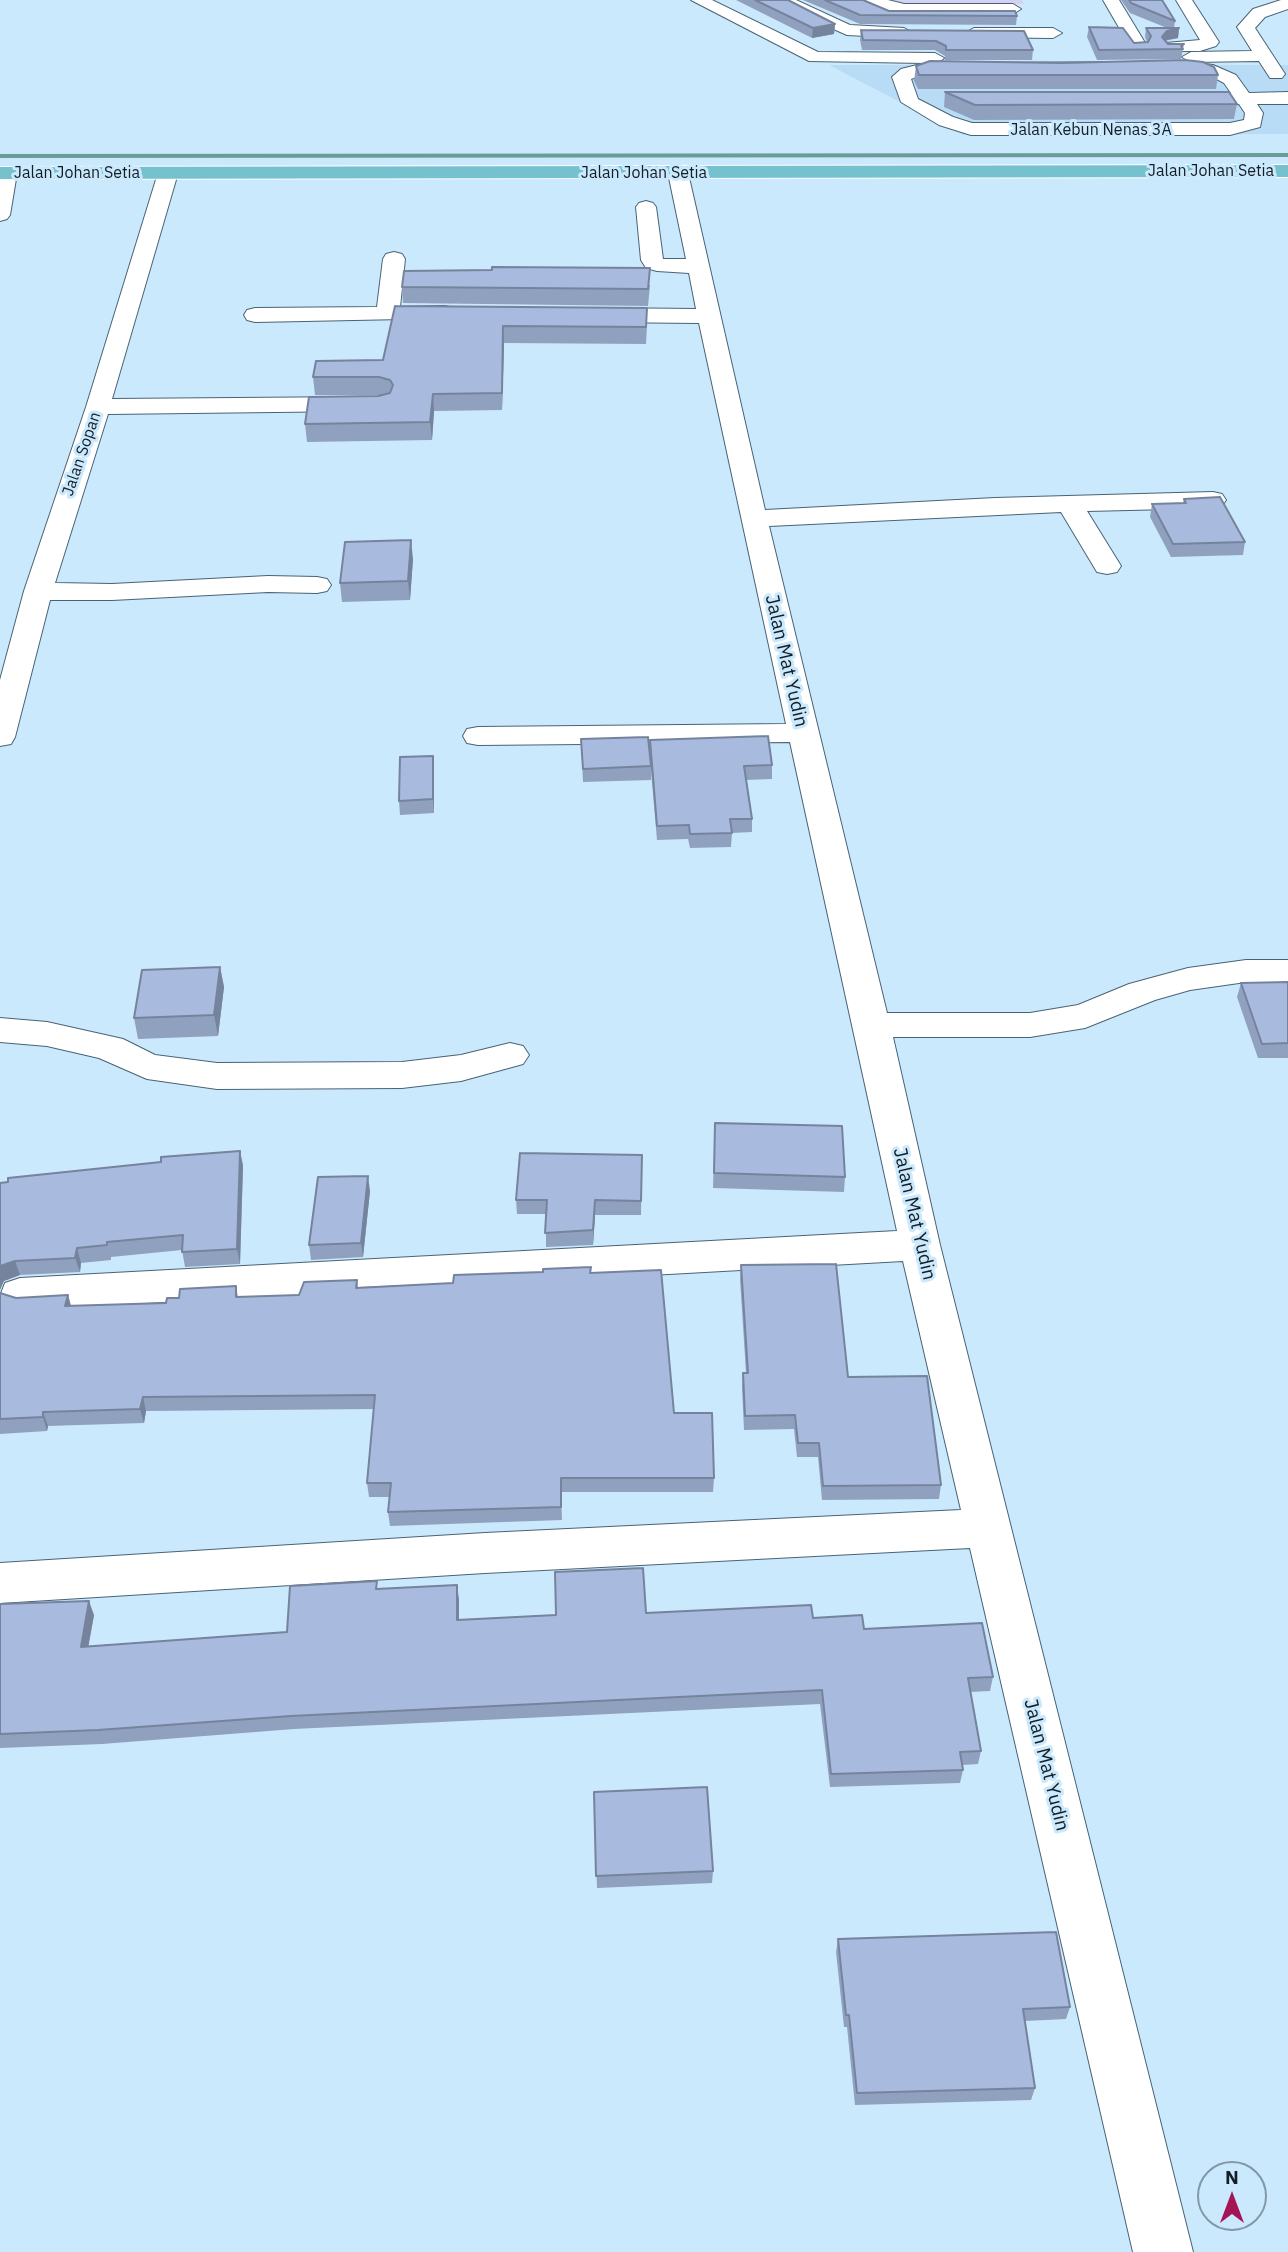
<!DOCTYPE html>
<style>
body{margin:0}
#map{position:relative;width:1288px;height:2252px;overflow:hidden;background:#cbe9fd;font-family:"IBM Plex Sans",sans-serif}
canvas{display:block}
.north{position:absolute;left:1197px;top:2161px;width:70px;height:70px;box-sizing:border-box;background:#cbe9fd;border:2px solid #8298a7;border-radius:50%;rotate:0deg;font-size:19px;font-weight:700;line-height:28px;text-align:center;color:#141e26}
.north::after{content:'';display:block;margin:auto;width:24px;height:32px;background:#a51556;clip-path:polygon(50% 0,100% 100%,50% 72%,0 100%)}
</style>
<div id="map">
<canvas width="1288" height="2252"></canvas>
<div class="north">N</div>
</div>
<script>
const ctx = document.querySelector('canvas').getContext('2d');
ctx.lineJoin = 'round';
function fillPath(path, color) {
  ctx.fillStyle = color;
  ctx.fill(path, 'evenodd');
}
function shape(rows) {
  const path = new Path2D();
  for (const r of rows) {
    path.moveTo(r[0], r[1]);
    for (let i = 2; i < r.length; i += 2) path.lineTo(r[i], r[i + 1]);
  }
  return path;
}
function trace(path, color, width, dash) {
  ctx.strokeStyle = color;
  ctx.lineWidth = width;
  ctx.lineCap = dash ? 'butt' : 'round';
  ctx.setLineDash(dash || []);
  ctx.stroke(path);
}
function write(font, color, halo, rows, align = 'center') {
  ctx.font = font + ' "IBM Plex Sans",sans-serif';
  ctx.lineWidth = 6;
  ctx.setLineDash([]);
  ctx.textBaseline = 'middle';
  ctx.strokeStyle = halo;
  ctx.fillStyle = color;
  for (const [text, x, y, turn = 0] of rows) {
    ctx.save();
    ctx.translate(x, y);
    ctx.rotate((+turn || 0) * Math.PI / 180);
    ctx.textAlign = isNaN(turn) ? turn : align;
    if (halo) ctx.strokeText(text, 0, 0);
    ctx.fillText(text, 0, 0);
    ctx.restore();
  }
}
fillPath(shape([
 [829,65,1288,65,1288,134,963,135]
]), '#b8dcf5');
fillPath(shape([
 [886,0,1022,0,1024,4,915,5]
]), '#d4d2f3');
fillPath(shape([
 [1288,153,1288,157,0,158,0,154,1288,153]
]), '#6a9d99');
const minor = shape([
 [691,0,712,0,818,52,935,53,944,58,938,63,1183,62,1213,65,1236,75,1249,93,1288,92,1288,104,1257,104,1263,113,1260,127,1230,135,971,135,939,125,901,102,892,77,901,69,925,63,809,61,691,0],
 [1183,72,1209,75,1224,83,1231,93,1218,95,1216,99,1225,105,1239,104,1245,113,1244,120,1230,123,972,123,953,117,918,99,911,79,928,73,1183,72],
 [775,0,796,0,850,25,904,28,913,33,904,38,847,35,777,4,775,0],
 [865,0,888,0,904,4,1013,4,1021,9,1013,14,904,14,887,12,865,0],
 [1103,0,1119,0,1147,46,1144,50,1132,50,1103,0],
 [1176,0,1192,0,1219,42,1216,46,1200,51,1166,51,1163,47,1166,43,1200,40,1176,0],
 [1281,0,1288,0,1288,9,1265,17,1255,28,1285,74,1282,78,1270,78,1259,61,1191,62,1182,57,1191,52,1252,51,1237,27,1253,9,1281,0],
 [974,28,1053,28,1062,33,1053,38,968,37,965,33,974,28],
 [7,167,14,169,17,173,10,215,7,219,0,221,0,169,7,167],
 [168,167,175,169,178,173,112,399,359,397,368,399,371,404,368,409,359,411,108,414,55,583,112,584,268,576,317,577,327,579,331,585,327,591,317,593,268,592,112,600,50,600,15,737,11,744,0,746,0,680,24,591,86,407,158,173,161,169,168,167],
 [678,167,685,169,688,173,765,510,995,498,1213,492,1222,494,1226,500,1222,506,1213,508,1087,511,1121,566,1117,572,1107,574,1097,572,1061,512,769,526,887,1013,1030,1013,1078,1005,1129,984,1188,968,1246,960,1288,960,1288,982,1246,982,1190,990,1155,1000,1085,1028,1030,1037,893,1037,940,1245,1193,2252,1133,2252,970,1548,485,1573,0,1603,0,1563,485,1533,961,1510,903,1261,20,1310,5,1305,0,1296,5,1283,20,1278,897,1231,790,742,478,745,467,743,463,736,467,729,478,727,786,724,699,323,597,322,589,320,586,315,589,310,597,308,696,309,689,273,657,271,646,268,641,260,636,207,639,203,646,201,653,203,656,207,663,259,686,259,668,173,671,169,678,167],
 [394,252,402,254,405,259,400,307,445,306,453,308,456,313,453,318,255,322,247,320,244,315,247,310,255,308,377,307,383,259,386,254,394,252],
 [0,1018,47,1022,123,1039,155,1055,217,1063,402,1062,461,1055,510,1043,523,1046,529,1055,523,1064,461,1081,402,1088,217,1089,147,1079,99,1058,47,1046,0,1042,0,1018]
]);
const major = shape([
 [1288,165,1288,177,0,179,0,167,1288,165]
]);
trace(minor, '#496375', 2);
trace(major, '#fff', 2);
fillPath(minor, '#fff');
fillPath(major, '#76c1ce');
fillPath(shape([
 [736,0,788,0,835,24,834,34,812,38],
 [803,0,863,0,889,11,1017,16,1016,25,860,24],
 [1121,0,1162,0,1175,21,1174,28,1179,28,1178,38,1165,41,1168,44,1184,44,1181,59,1097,60,1087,37,1089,27,1134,43,1147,42,1145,37,1146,28,1167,28,1130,13],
 [861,30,1033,50,1032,60,945,60,945,56,935,50,862,50,860,40],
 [916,66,1218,75,1216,89,918,89,914,81],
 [945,92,1237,104,1234,119,974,120,944,107],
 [650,285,648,306,403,303,402,287],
 [395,306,647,325,646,344,504,343,502,410,434,411,432,440,307,442,305,424,382,395,315,395,313,377,383,360],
 [1184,499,1245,542,1243,555,1171,557,1150,517,1152,504,1183,503],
 [413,559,410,600,342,602,340,583],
 [581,739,650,759,650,740,772,765,772,779,746,780,752,819,752,832,732,833,731,847,690,848,688,839,657,840,651,771,651,780,583,782],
 [434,770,434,813,400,815,399,801],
 [220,967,224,987,218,1036,138,1039,134,1018],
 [1288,982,1288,1058,1258,1058,1237,997,1241,983],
 [715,1123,845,1177,844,1192,713,1188],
 [642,1155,641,1215,595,1215,593,1245,546,1247,546,1214,517,1214,516,1200],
 [243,1165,240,1264,185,1267,182,1250,111,1257,111,1260,81,1263,80,1272,20,1275,4,1281,8,1182],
 [370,1191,363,1257,311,1260,309,1245],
 [741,1265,848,1377,941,1485,939,1499,822,1500,818,1457,797,1457,794,1429,744,1430,742,1387,743,1373,746,1373,740,1279],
 [591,1273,714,1478,713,1492,561,1492,562,1520,390,1526,388,1512,390,1497,369,1497,367,1483,374,1409,146,1411,144,1423,48,1426,47,1431,0,1434,0,1293,16,1298,68,1295,71,1306,166,1303,179,1298,236,1286,238,1297,299,1295,357,1280,358,1287,453,1283],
 [378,1589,459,1599,459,1620,646,1613,813,1618,864,1629,993,1677,990,1691,970,1692,981,1751,978,1764,962,1765,963,1770,960,1783,830,1787,820,1704,294,1729,102,1744,0,1748,0,1604,94,1615,88,1646,287,1632],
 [594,1792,713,1871,712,1883,597,1888],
 [838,1939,1070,2007,1066,2019,1025,2021,1035,2088,1031,2100,855,2105,847,2027,844,2027,836,1952]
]), '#90a1c0');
fillPath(shape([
 [835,24,834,34,812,38,813,28],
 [1179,28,1178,38,1166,40,1160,47,1162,37,1167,31],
 [503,326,504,343,502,410,502,393],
 [433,394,434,411,432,440,430,422],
 [411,540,413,559,410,600,408,581],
 [433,756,434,770,434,813,433,799],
 [220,967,224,987,218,1036,214,1015],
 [240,1151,243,1165,240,1264,237,1249],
 [368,1176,370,1191,363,1257,361,1243],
 [595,1200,595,1215,593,1245,593,1230],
 [77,1248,81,1263,80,1272,75,1258],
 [15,1261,20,1275,4,1281,0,1290,0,1266],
 [68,1295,72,1310,65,1306],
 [143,1397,146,1411,144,1423,140,1409],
 [43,1412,48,1426,47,1431,43,1417],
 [457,1585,459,1599,459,1634,457,1620],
 [89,1601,94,1615,86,1660,81,1647]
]), '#76839c');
const building = shape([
 [755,0,788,0,835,24,813,28,755,0],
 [825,0,863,0,889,11,1015,11,1017,16,860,15,825,0],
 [1129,0,1162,0,1175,21,1131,3,1129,0],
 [1089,27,1123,28,1134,43,1148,42,1151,36,1146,28,1179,28,1167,31,1162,37,1168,44,1184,44,1181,46,1183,49,1099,50,1089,27],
 [861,30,1024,31,1033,50,946,50,946,46,936,41,863,40,861,30],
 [1185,60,1203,62,1214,67,1218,75,919,75,916,66,930,61,1062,63,1185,60],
 [945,92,1229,92,1237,104,975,105,945,92],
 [492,267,650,268,648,289,402,287,404,271,492,270,492,267],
 [395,306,647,308,646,327,503,326,502,393,433,394,430,422,305,424,309,397,378,396,390,393,393,385,390,380,379,377,313,377,316,361,383,360,395,306],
 [1220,497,1245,542,1173,544,1152,504,1186,503,1184,499,1220,497],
 [411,540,408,581,340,583,345,542,411,540],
 [768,736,772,765,744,766,752,819,730,819,732,833,690,834,689,825,657,826,650,740,768,736],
 [648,737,651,766,583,769,581,739,648,737],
 [433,756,433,799,399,801,400,757,433,756],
 [220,967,214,1015,134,1018,142,970,220,967],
 [1288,982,1288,1043,1262,1044,1241,983,1288,982],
 [715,1123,842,1126,845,1177,714,1173,715,1123],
 [240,1151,237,1249,182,1252,183,1235,107,1242,107,1245,77,1248,75,1258,15,1261,0,1266,0,1183,8,1182,8,1178,161,1162,161,1157,240,1151],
 [520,1153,642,1155,641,1201,595,1200,593,1230,545,1233,547,1200,516,1200,520,1153],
 [368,1176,361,1243,309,1245,318,1177,368,1176],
 [836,1264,848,1377,927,1376,941,1485,823,1486,819,1443,798,1443,795,1415,745,1416,743,1373,748,1373,741,1265,836,1264],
 [591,1267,590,1273,661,1270,674,1413,712,1413,714,1478,561,1478,561,1507,388,1512,391,1483,367,1483,375,1395,143,1397,140,1409,43,1412,43,1417,0,1419,0,1293,16,1298,68,1295,65,1306,166,1303,167,1298,179,1298,180,1289,236,1286,236,1297,299,1295,304,1282,357,1280,356,1288,453,1283,454,1275,543,1272,543,1269,591,1267],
 [643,1568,646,1613,811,1605,813,1618,862,1615,864,1629,982,1623,993,1677,968,1678,981,1751,960,1752,963,1770,831,1774,822,1690,291,1716,98,1730,0,1734,0,1604,89,1601,81,1647,287,1632,290,1586,377,1581,376,1589,457,1585,457,1620,556,1615,555,1572,643,1568],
 [707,1787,713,1871,596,1876,594,1792,707,1787],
 [1056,1932,1070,2007,1023,2009,1035,2088,857,2093,849,2015,846,2015,838,1939,1056,1932]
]);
fillPath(building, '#a8bbdf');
trace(building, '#76839c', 2);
write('16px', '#141e26', '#cbe9fd', [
 ["Jalan Kebun Nenas 3A",1091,130],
 ["Jalan Johan Setia",1211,171],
 ["Jalan Johan Setia",77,173],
 ["Jalan Johan Setia",644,173],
 ["Jalan Sopan",82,454,-71]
]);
write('19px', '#141e26', '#cbe9fd', [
 ["Jalan Mat Yudin",786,661,77],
 ["Jalan Mat Yudin",914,1214,77],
 ["Jalan Mat Yudin",1046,1765,76]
]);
</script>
